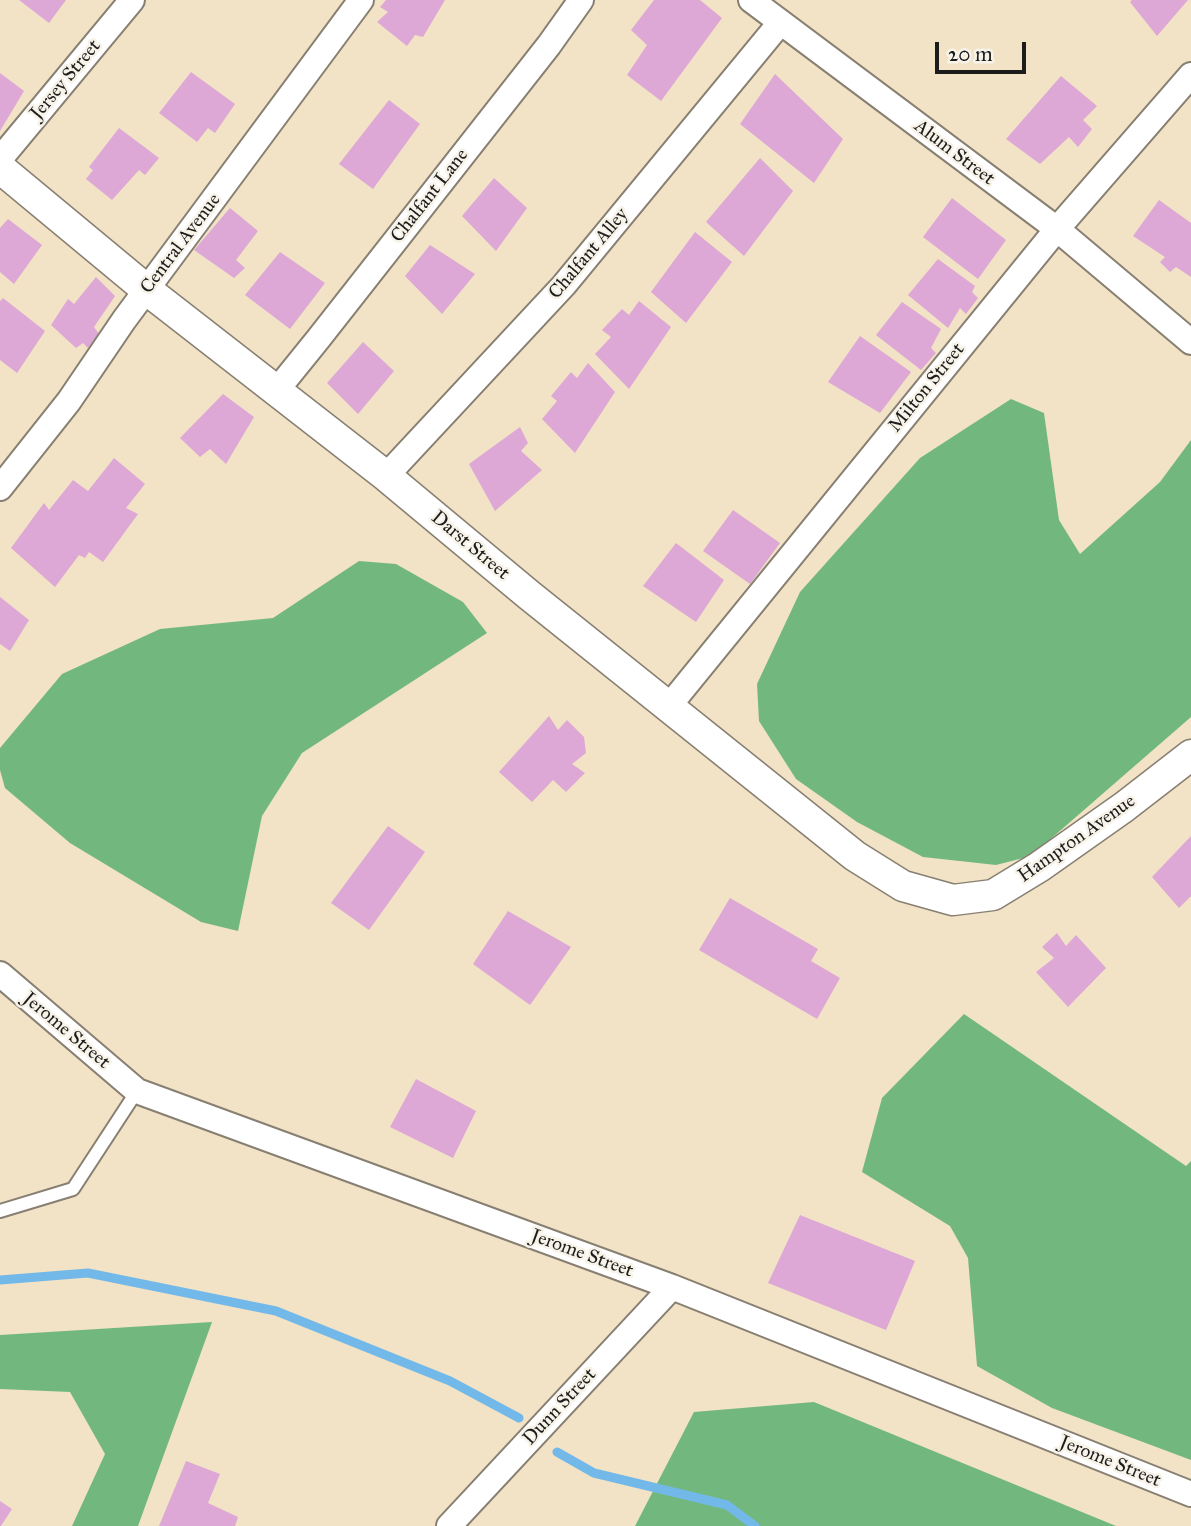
<!DOCTYPE html>
<style>
body{margin:0}
#map{position:relative;width:1191px;height:1526px;overflow:hidden;background:#f2e2c6;font-family:"IM FELL Great Primer",serif}
canvas{display:block}
.scale{position:absolute;left:935px;top:42px;width:91px;height:32px;box-sizing:border-box;border:4px solid #1c1c1c;border-top:0;padding-left:9px;font-size:21px;line-height:24px;white-space:nowrap;color:#1c1c1c;-webkit-text-stroke:5px #f7f3e8;paint-order:stroke}
</style>
<div id="map">
<canvas width="1191" height="1526"></canvas>
<div class="scale">20 m</div>
</div>
<script>
const ctx = document.querySelector('canvas').getContext('2d');
ctx.lineJoin = 'round';
function fillPath(path, color) {
  ctx.fillStyle = color;
  ctx.fill(path, 'evenodd');
}
function shape(rows) {
  const path = new Path2D();
  for (const r of rows) {
    path.moveTo(r[0], r[1]);
    for (let i = 2; i < r.length; i += 2) path.lineTo(r[i], r[i + 1]);
  }
  return path;
}
function trace(path, color, width, dash) {
  ctx.strokeStyle = color;
  ctx.lineWidth = width;
  ctx.lineCap = dash ? 'butt' : 'round';
  ctx.setLineDash(dash || []);
  ctx.stroke(path);
}
function write(font, color, halo, rows, align = 'center') {
  ctx.font = font + ' "IM FELL Great Primer",serif';
  ctx.lineWidth = 5;
  ctx.setLineDash([]);
  ctx.textBaseline = 'middle';
  ctx.strokeStyle = halo;
  ctx.fillStyle = color;
  for (const [text, x, y, turn = 0] of rows) {
    ctx.save();
    ctx.translate(x, y);
    ctx.rotate((+turn || 0) * Math.PI / 180);
    ctx.textAlign = isNaN(turn) ? turn : align;
    if (halo) ctx.strokeText(text, 0, 0);
    ctx.fillText(text, 0, 0);
    ctx.restore();
  }
}
fillPath(shape([
 [1011,399,1044,413,1059,520,1080,554,1160,482,1191,440,1191,717,1031,856,996,865,923,857,857,822,796,779,759,721,757,684,800,592,920,458],
 [359,561,396,564,463,602,487,633,302,753,262,816,238,931,201,922,70,843,5,788,0,770,0,748,62,674,160,629,273,618],
 [964,1014,1186,1166,1191,1161,1191,1460,1052,1408,977,1366,968,1258,950,1226,862,1172,882,1098],
 [212,1322,138,1526,72,1526,105,1454,70,1392,0,1389,0,1335],
 [814,1402,1116,1526,635,1526,694,1412]
]), '#72b87e');
trace(shape([
 [0,1280,88,1273,276,1311,450,1381,519,1418],
 [557,1452,594,1473,727,1505,755,1526]
]), '#72b9e9', 9);
fillPath(shape([
 [19,0,66,0,49,23],
 [386,0,445,0,423,37,415,35,407,46,377,22,388,12,380,7],
 [654,0,700,0,722,18,661,101,627,75,647,45,631,30],
 [1132,0,1188,0,1157,36,1130,2],
 [191,72,235,104,215,133,208,128,197,142,159,113],
 [0,73,24,91,0,131],
 [775,74,843,139,814,183,740,124],
 [1061,76,1097,106,1083,120,1092,129,1078,147,1069,137,1040,164,1006,139],
 [389,100,420,124,373,189,339,164],
 [119,128,159,158,145,175,139,170,112,200,86,179,93,170,89,167],
 [760,158,793,191,744,256,706,222],
 [494,178,527,208,496,251,462,216],
 [952,198,1006,240,978,279,923,237],
 [1159,200,1191,223,1191,277,1176,267,1170,272,1160,262,1165,257,1133,236],
 [230,208,258,231,236,260,245,268,234,278,194,250],
 [8,219,42,245,14,284,0,272,0,228],
 [695,232,732,262,686,323,651,292],
 [430,245,475,274,442,314,405,276],
 [280,252,325,283,290,329,245,295],
 [938,259,975,286,972,292,978,298,966,314,960,308,948,328,908,295],
 [96,277,115,296,94,327,99,334,88,348,83,343,76,348,51,325,68,299,74,304],
 [3,298,45,331,17,373,0,360,0,301],
 [639,301,671,327,629,389,595,354,611,337,602,330,622,309,629,315],
 [902,302,941,329,931,348,936,353,921,370,876,335],
 [860,336,911,372,880,413,828,382],
 [363,342,394,371,358,414,327,383],
 [588,363,615,392,575,453,542,419,557,401,551,396,571,372,577,378],
 [223,394,254,417,226,464,210,449,200,457,180,438],
 [520,427,528,443,521,451,542,470,495,511,469,464],
 [114,458,145,484,126,508,138,514,103,562,89,552,85,558,79,555,55,587,11,548,44,503,49,510,73,480,88,491],
 [733,510,780,543,750,584,703,551],
 [676,543,724,580,696,622,643,586],
 [0,597,29,620,10,651,0,644],
 [549,716,558,730,567,720,584,737,586,753,572,764,585,773,566,792,553,780,532,802,499,772],
 [388,826,425,852,369,930,331,903],
 [1191,836,1191,896,1179,908,1152,877],
 [730,898,818,949,811,961,840,978,817,1019,699,950],
 [508,911,571,947,530,1005,473,964],
 [1057,933,1066,946,1076,935,1106,968,1068,1007,1036,972,1054,958,1042,947],
 [416,1079,476,1111,453,1158,390,1127],
 [800,1215,915,1261,886,1330,768,1283],
 [186,1461,220,1474,208,1503,238,1517,235,1526,159,1526],
 [0,1501,12,1509,1,1526,0,1526]
]), '#dda8d5');
const service = shape([
 [0,1211,73,1189,137,1091]
]);
const minor = shape([
 [751,0,1057,229,1191,342],
 [0,159,132,0],
 [277,390,319,338,549,45,581,0],
 [386,476,564,285,780,23],
 [0,488,69,401,124,320,361,0],
 [669,706,1057,229,1191,75],
 [0,974,137,1091,672,1287,1191,1494],
 [449,1526,672,1287]
]);
const tertiary = shape([
 [0,168,147,290,386,476,529,595,855,856,903,886,953,900,993,895,1039,867,1124,807,1191,755]
]);
trace(service, '#877f71', 16);
trace(minor, '#877f71', 28);
trace(tertiary, '#877f71', 33);
trace(service, '#fff', 12);
trace(minor, '#fff', 24);
trace(tertiary, '#fff', 30);
write('19px', '#1c1c1c', '#f7f3e8', [
 ["Jersey Street",66,80,-50],
 ["Alum Street",954,153,37],
 ["Chalfant Lane",430,196,-52],
 ["Central Avenue",181,244,-53],
 ["Chalfant Alley",589,254,-50],
 ["Milton Street",927,388,-51],
 ["Darst Street",470,546,40],
 ["Hampton Avenue",1077,839,-35],
 ["Jerome Street",66,1031,40],
 ["Jerome Street",582,1254,20],
 ["Dunn Street",560,1407,-47],
 ["Jerome Street",1110,1462,22]
]);
</script>
